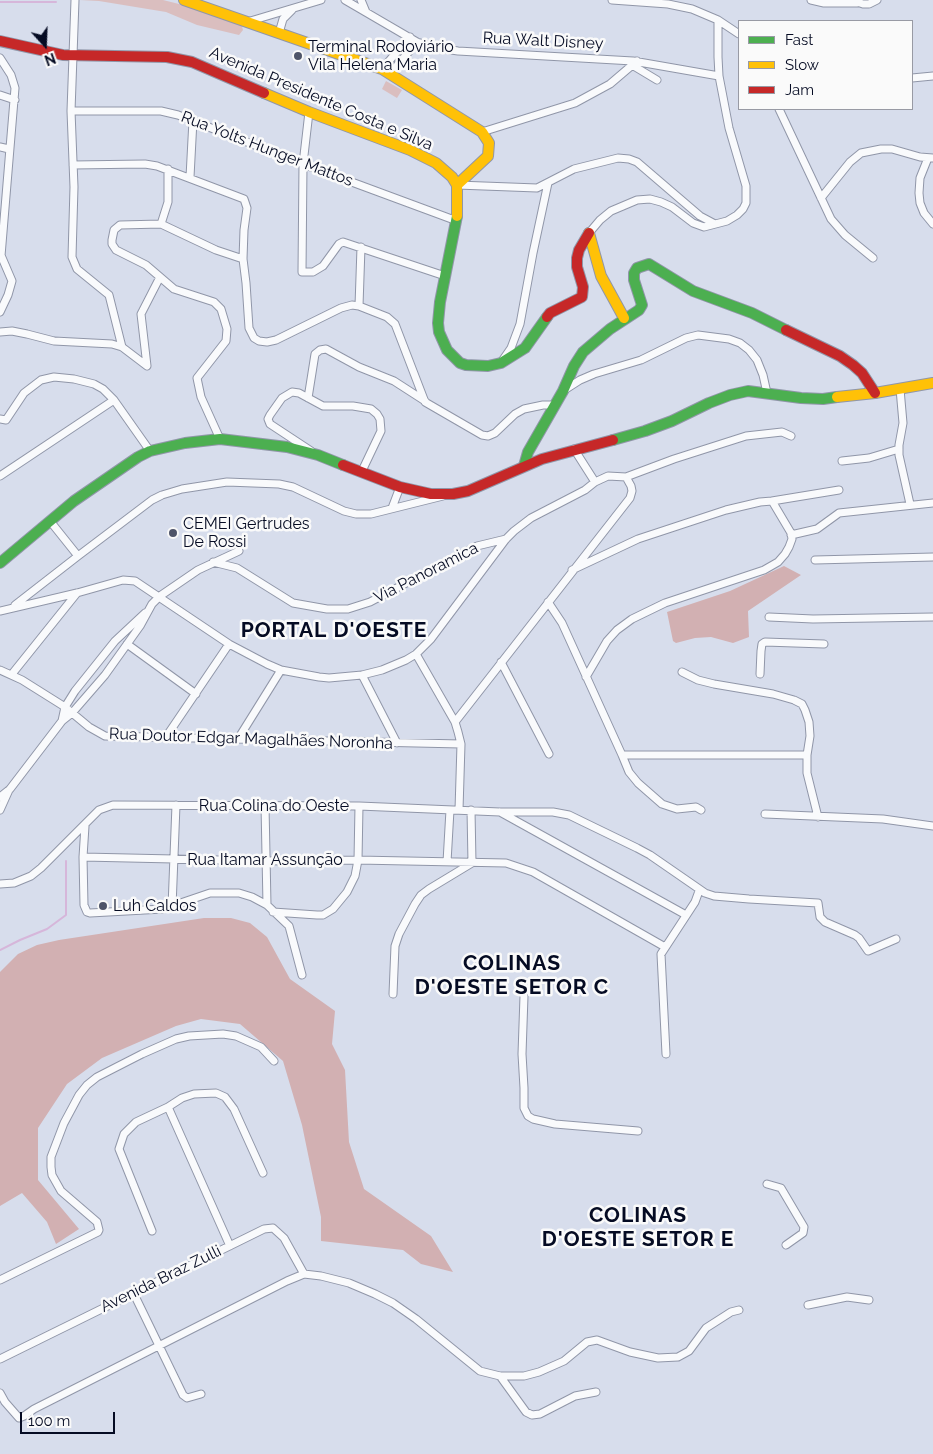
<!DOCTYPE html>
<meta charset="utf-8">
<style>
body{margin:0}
#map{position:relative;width:933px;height:1454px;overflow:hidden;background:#d7ddec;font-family:Raleway,sans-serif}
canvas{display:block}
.legend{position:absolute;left:738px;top:20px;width:175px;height:90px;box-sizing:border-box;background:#fafafa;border:1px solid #989aa4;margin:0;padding:6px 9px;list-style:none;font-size:15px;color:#050b23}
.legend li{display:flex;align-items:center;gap:10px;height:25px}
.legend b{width:25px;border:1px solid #989aa4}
.north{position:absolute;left:20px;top:20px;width:50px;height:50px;-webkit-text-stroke:4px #fafafa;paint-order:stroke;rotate:160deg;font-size:14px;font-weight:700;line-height:20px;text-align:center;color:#050b23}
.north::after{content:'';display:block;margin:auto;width:18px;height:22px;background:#050b23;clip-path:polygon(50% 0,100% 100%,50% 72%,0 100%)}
.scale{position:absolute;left:20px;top:1412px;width:95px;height:22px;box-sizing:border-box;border:2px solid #050b23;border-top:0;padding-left:6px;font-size:15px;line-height:18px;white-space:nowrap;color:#050b23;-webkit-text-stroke:4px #fafafa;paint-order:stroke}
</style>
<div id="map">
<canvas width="933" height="1454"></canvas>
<ul class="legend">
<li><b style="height:6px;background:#4caf50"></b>Fast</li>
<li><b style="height:6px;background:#ffc107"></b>Slow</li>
<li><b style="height:6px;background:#c62828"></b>Jam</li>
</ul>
<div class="north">N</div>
<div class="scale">100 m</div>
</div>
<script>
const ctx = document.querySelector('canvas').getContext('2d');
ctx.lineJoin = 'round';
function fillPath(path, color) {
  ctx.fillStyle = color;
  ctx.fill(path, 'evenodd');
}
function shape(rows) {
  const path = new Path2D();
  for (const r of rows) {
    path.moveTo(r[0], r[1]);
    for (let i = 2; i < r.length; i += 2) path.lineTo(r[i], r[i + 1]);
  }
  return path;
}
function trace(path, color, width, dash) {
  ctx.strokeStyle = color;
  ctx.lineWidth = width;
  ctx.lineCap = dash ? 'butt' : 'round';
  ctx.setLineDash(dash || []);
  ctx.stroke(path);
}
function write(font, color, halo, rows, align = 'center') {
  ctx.font = font + ' Raleway,sans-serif';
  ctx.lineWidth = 5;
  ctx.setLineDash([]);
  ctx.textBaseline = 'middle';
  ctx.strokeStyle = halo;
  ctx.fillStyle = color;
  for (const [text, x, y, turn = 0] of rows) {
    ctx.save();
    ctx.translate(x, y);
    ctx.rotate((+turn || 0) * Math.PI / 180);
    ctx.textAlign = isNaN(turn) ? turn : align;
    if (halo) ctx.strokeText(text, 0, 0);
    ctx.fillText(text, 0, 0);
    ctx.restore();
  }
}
fillPath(shape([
 [80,0,163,0,199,9,241,23,243,30,239,35,197,25,166,12,99,1],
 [386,81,402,90,397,98,382,89]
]), '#dabebf');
fillPath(shape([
 [784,566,801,575,748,611,749,637,733,643,711,637,695,638,676,643,673,641,667,612,730,591],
 [204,918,231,918,250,923,267,937,290,979,335,1011,332,1044,345,1070,349,1142,364,1189,431,1236,453,1272,421,1264,403,1250,321,1241,321,1217,302,1125,283,1061,240,1024,201,1019,176,1026,102,1058,67,1084,38,1128,38,1180,79,1229,56,1244,47,1222,22,1193,0,1206,0,972,18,954,37,945,59,940]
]), '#d2b0b2');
trace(shape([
 [0,2,56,2],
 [0,950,20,940,47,929,66,915,66,861]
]), '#d6b6da', 2);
const street = shape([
 [75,0,71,111,74,187,72,257,77,269,109,295,122,347],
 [345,0,417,42,438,48,458,51,633,61,719,76],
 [361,0,366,12],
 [612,0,668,4,692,9,718,20,739,34],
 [811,0,824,3,857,3],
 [854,1,863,4,869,4,877,0],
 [247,22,321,0],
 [279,33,283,19,292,10],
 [0,58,11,75,15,88,1,256],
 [632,65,657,80],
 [382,69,410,37],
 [390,74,417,42],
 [912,78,933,76],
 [0,95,15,100],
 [779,109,831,219,845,235,873,258],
 [71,111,161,111,178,115,303,164,457,221],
 [309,112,303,164,302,272,313,272,323,266,339,244,343,242,445,276],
 [482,132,575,103,610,84,637,61],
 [0,147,9,149],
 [928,158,920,178,919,193,920,203,924,213,933,224],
 [73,165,145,164,157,166,244,199,247,208,244,230,243,259,246,283,249,328,254,338,259,341,267,342,276,340,341,308,352,305,359,306,387,317,395,324,425,402,482,435,488,436,495,433,515,414,524,409,543,405,555,405],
 [168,169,168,202,161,224,120,225,114,230,112,240,112,244,116,250,146,265,174,289,214,302,221,309,227,329,226,341,197,378,201,397,220,439],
 [190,177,193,120],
 [457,185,537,188,574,169,618,158,629,159,637,162,700,216,715,224],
 [821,198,850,162,861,153,881,149,892,149,920,157,933,158],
 [161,224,216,250,243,259],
 [589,233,600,220,611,211,637,200,650,199,661,202,672,207,693,223,704,227,727,221,737,215,743,209,746,203,746,186,729,128,719,76,718,57,718,20],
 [359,306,361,247],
 [0,312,8,295,12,281,0,253],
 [0,332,12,331,27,334,54,341,112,344,122,347,147,366,141,314,160,277],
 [502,361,511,348,520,324,533,253,548,183],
 [566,389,580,380,594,374,641,360,686,338,698,335,729,339,740,343,749,350,757,360,763,375,767,393],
 [900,389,903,423,899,445,899,455,910,504],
 [308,398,315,354,320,350,326,349,359,367,394,381,425,401],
 [0,419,6,420,24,393,41,380,54,377,74,379,94,384,103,389,114,400,150,451],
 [311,451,270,424,268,419,270,415,282,398,292,392,299,393,323,406,353,406,371,409,377,414,380,419,381,431,361,473],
 [842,461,869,458,899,449],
 [0,476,114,400],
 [626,477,674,459,746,436,782,432,791,436],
 [772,501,839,490],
 [392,508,400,487],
 [50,521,78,556],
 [791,535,817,529,839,513,933,503],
 [815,560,933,557],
 [213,562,237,568,293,603,327,609,348,609,370,602,477,546,506,539],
 [572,570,638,539,726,510,760,502,772,501,791,533,792,539,789,547,785,554,778,562,764,570,665,603,632,619,617,630,607,641,586,677],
 [548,602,562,623,622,755,807,755],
 [15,605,78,556,152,500,162,495,182,489,227,482,279,484,293,487,344,511,356,514,371,514,443,496],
 [0,611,77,593,123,580,135,581,229,644,267,664,281,670,319,677,329,678,362,675,382,670,406,660,416,654,431,639,506,539,514,531,531,518,585,490,595,482,574,449],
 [769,617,813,619,933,617],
 [127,644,196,694],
 [416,654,455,722,458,732,461,744,459,810],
 [501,662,549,754],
 [0,670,22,680,65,707,89,727,105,736,461,744],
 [682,672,698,680,714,684,773,694,794,700,802,704,805,710,809,722,810,736,807,755,807,773,818,817],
 [12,674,77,593],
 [760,674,761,651,762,644,765,642,824,644],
 [362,675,397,743],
 [62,721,65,707,75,691,115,641,145,613],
 [455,722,630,498,632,491,631,486,626,477,608,476,595,482],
 [166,737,229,644],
 [238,739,281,670],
 [622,755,629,772,638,783,662,804,677,809,696,807,701,810],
 [0,797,10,789,62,721,72,713,105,675,140,626,152,604,160,596,198,570,239,551],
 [265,805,267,905],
 [0,810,9,790],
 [500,812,686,915],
 [765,814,883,819,933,826],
 [85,826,83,857,84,905,87,912,90,913,163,909,210,893,239,893,252,897,267,905,289,926,302,975],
 [83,857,265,861,358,860,506,863,533,872,665,947],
 [447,862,450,810],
 [0,884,14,883,31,876,41,868,99,810,113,805,359,806,500,812,553,812,569,815,637,848,650,855,705,893,714,896,749,899,818,903,820,917,825,922,855,935,859,938,868,951,896,939],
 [172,907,176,805],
 [273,912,317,915,323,915,333,909,347,892,355,876,358,860,359,806],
 [393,994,395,946,399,934,415,904,421,895,429,889,472,863,471,810],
 [524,996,522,1054,524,1088,524,1108,528,1116,533,1119,555,1124,638,1131],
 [666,1054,661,954,695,902,699,891],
 [168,1107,230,1246],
 [767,1184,781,1188,804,1227,803,1233,786,1245],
 [152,1231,119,1149,124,1134,136,1122,168,1107,182,1098,194,1094,216,1093,225,1097,234,1109,263,1173],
 [0,1280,98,1232,99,1230,97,1222,61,1191,52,1175,51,1167,51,1157,64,1123,79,1095,87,1085,97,1077,142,1054,176,1039,189,1036,223,1034,236,1036,261,1047,274,1061],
 [133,1292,183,1395,187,1398,201,1394],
 [808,1305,847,1297,869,1300],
 [0,1359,264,1229,273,1228,284,1238,304,1274],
 [500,1376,526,1412,532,1415,540,1414,575,1396,596,1392],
 [0,1393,5,1402,19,1418,24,1416,34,1409,287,1281,304,1274,321,1276,349,1283,375,1294,393,1303,416,1319,480,1371,500,1376,524,1376,539,1372,564,1361,587,1342,597,1340,630,1352,658,1358,678,1357,689,1351,706,1328,731,1312,739,1310]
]);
const fast = shape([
 [457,216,440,302,438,323,439,332,447,350,460,363,466,365,488,366,501,363,525,348,547,317],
 [613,440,645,431,672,421,709,403,730,395,748,391,801,398,823,399,837,397],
 [524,466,528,452,563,391,574,366,583,352,610,329,639,310,642,305,634,280,634,273,637,268,649,264,693,291,752,313,786,330],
 [0,563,74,501,138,457,150,451,185,443,220,439,287,447,318,455,343,465]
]);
const slow = shape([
 [184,0,382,69,482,132,489,143,488,156,457,185],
 [264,93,309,112,410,150,436,163,452,177,457,185,457,216],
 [589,233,601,276,624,318],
 [837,397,875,393,933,383]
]);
const jam = shape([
 [0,41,63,55,167,57,192,62,264,93],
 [547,317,550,313,582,297,583,287,577,267,577,258,579,250,589,233],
 [786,330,840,356,853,365,862,373,875,393],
 [343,465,400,487,431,494,453,494,468,491,542,459,613,440]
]);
trace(street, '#9096a8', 9);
trace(fast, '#9096a8', 12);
trace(slow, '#9096a8', 12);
trace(jam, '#9096a8', 12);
trace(street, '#f9fafc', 7);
trace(fast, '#4caf50', 10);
trace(slow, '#ffc107', 10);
trace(jam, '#c62828', 10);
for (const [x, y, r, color] of [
 [298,56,5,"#4e5469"],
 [173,533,5,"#4e5469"],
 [103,906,5,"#4e5469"]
]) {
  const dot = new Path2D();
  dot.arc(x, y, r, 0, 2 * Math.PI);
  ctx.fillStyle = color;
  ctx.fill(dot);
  trace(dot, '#fafafa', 2);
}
write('16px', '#050b23', '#fafafa', [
 ["Rua Walt Disney",543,41,3],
 ["Avenida Presidente Costa e Silva",321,99,23],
 ["Rua Yolts Hunger Mattos",267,149,21],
 ["Via Panoramica",426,573,-27],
 ["Rua Doutor Edgar Magalhães Noronha",251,739,2],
 ["Rua Colina do Oeste",274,806],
 ["Rua Itamar Assunção",265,860],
 ["Avenida Braz Zulli",161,1279,-26]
]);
write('16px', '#050b23', '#fafafa', [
 ["Terminal Rodoviário",308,47],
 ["Vila Helena Maria",308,65],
 ["CEMEI Gertrudes",183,524],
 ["De Rossi",183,542],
 ["Luh Caldos",113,906]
], 'left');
ctx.letterSpacing = '1px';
write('bold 21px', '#050b23', '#fafafa', [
 ["PORTAL D'OESTE",334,631],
 ["COLINAS",512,964],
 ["D'OESTE SETOR C",512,988],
 ["COLINAS",638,1216],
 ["D'OESTE SETOR E",638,1240]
]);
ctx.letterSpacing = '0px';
</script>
